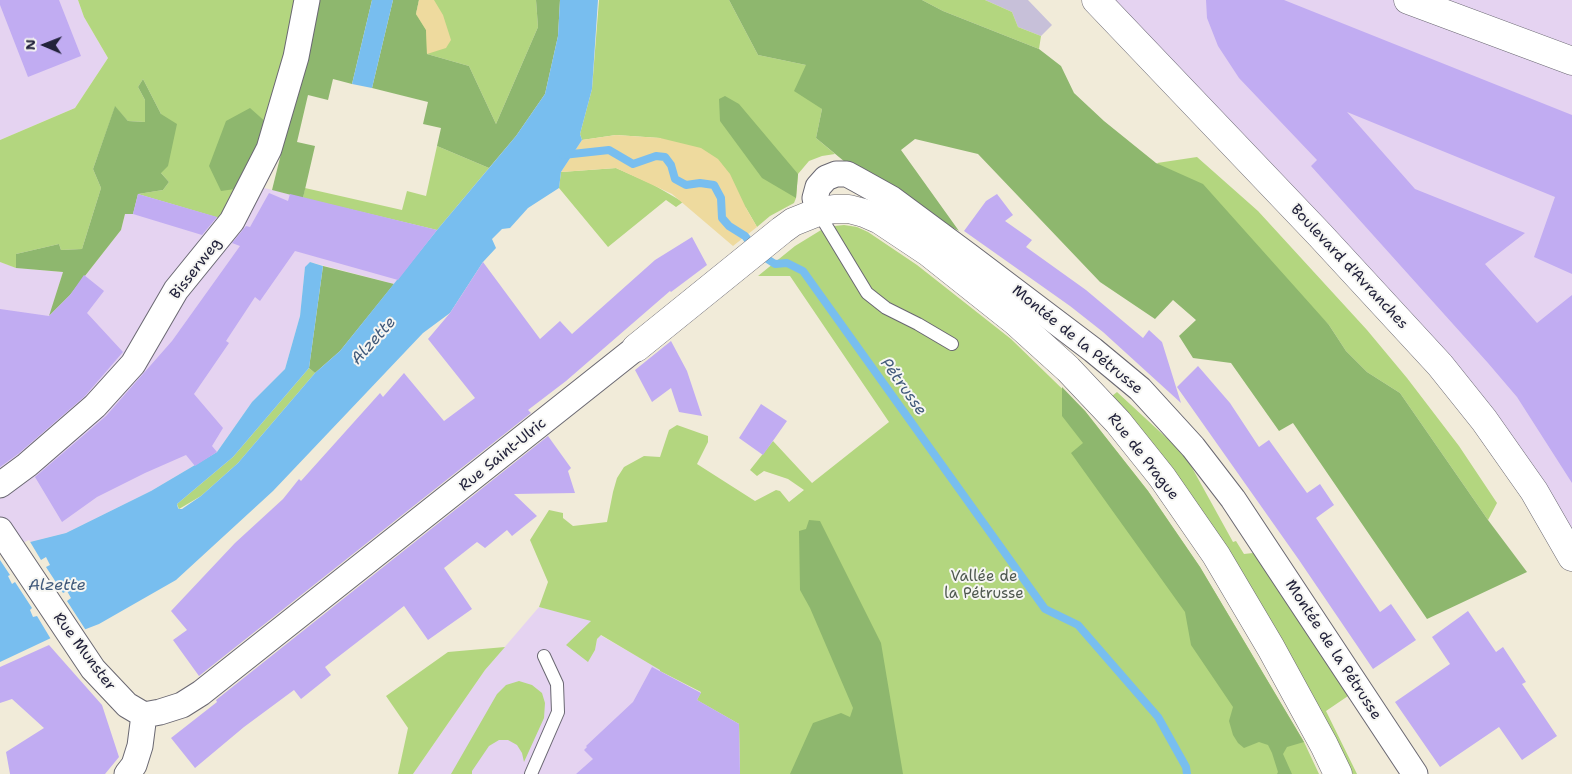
<!DOCTYPE html>
<meta charset="utf-8">
<style>
body{margin:0}
#map{position:relative;width:1572px;height:774px;overflow:hidden;background:#f1ebd9;font-family:"Shantell Sans",sans-serif}
canvas{display:block}
.north{position:absolute;left:20px;top:20px;width:50px;height:50px;-webkit-text-stroke:4px #f6f6f2;paint-order:stroke;rotate:271deg;font-size:14px;font-weight:700;line-height:20px;text-align:center;color:#22223b}
.north::after{content:'';display:block;margin:auto;width:18px;height:22px;background:#22223b;clip-path:polygon(50% 0,100% 100%,50% 72%,0 100%)}
</style>
<div id="map">
<canvas width="1572" height="774"></canvas>
<div class="north">N</div>
</div>
<script>
const ctx = document.querySelector('canvas').getContext('2d');
ctx.lineJoin = 'round';
function fillPath(path, color) {
  ctx.fillStyle = color;
  ctx.fill(path, 'evenodd');
}
function shape(rows) {
  const path = new Path2D();
  for (const r of rows) {
    path.moveTo(r[0], r[1]);
    for (let i = 2; i < r.length; i += 2) path.lineTo(r[i], r[i + 1]);
  }
  return path;
}
function trace(path, color, width, dash) {
  ctx.strokeStyle = color;
  ctx.lineWidth = width;
  ctx.lineCap = dash ? 'butt' : 'round';
  ctx.setLineDash(dash || []);
  ctx.stroke(path);
}
function write(font, color, halo, rows, align = 'center') {
  ctx.font = font + ' "Shantell Sans",sans-serif';
  ctx.lineWidth = 4;
  ctx.setLineDash([]);
  ctx.textBaseline = 'middle';
  ctx.strokeStyle = halo;
  ctx.fillStyle = color;
  for (const [text, x, y, turn = 0] of rows) {
    ctx.save();
    ctx.translate(x, y);
    ctx.rotate((+turn || 0) * Math.PI / 180);
    ctx.textAlign = isNaN(turn) ? turn : align;
    if (halo) ctx.strokeText(text, 0, 0);
    ctx.fillText(text, 0, 0);
    ctx.restore();
  }
}
fillPath(shape([
 [0,0,78,0,84,17,108,58,75,108,0,140],
 [1096,0,1572,0,1572,557,1534,491],
 [252,185,437,230,394,284,310,262,305,268,300,316,285,369,252,402,217,452,151,491,66,533,30,542,0,556,0,262,17,268,63,272,50,315,70,295,121,230,125,214,138,194],
 [539,607,591,620,588,661,595,650,597,639,600,635,661,670,660,671,701,693,697,699,739,724,740,774,413,774,485,670]
]), '#e5d3f1');
fillPath(shape([
 [985,0,1028,0,1052,25,1041,36,1018,27,1012,12]
]), '#c7c0d9');
fillPath(shape([
 [78,0,296,0,287,55,242,188,226,220,138,194,163,190,169,182,161,173,161,114,143,79,138,87,145,100,145,122,128,121,115,107,93,169,101,188,82,249,61,250,59,244,16,254,16,268,0,262,0,140,75,108,108,58,84,17],
 [419,0,536,0,538,27,496,124,469,66,427,54,416,14],
 [599,0,729,0,758,55,806,65,822,109,816,138,835,154,822,156,809,161,798,174,796,198,794,203,770,216,757,227,746,208,660,138,616,135,582,140,580,134,592,89],
 [922,0,985,0,1012,12,1018,27,1041,36,1039,49,943,11],
 [437,146,489,168,437,230,303,198,305,188,402,210,407,191,426,196],
 [1197,157,1258,211,1367,330,1407,378,1459,446,1497,503,1488,520,1400,393,1367,372,1346,351,1329,325,1157,163],
 [616,168,652,184,683,202,676,207,666,200,608,247,559,188,561,172],
 [844,225,857,227,868,232,917,265,1011,339,1085,411,1148,491,1200,567,1304,742,1319,774,740,774,739,724,697,700,701,692,660,671,660,670,601,635,597,639,595,650,588,662,566,645,591,621,539,607,548,582,530,540,549,510,563,513,563,518,573,526,607,522,613,492,617,478,624,467,644,456,660,457,669,430,677,425,708,436,708,442,697,464,755,501,776,490,780,491,789,502,804,490,788,479,764,471,757,476,750,470,773,441,812,483,889,422,790,276,758,276,795,246,826,227],
 [309,368,315,373,238,463,201,496,179,509,177,504,233,457],
 [1117,392,1185,455,1233,542,1236,541,1244,554,1253,553,1257,556,1272,576,1348,696,1326,711,1357,774,1353,774,1335,739,1112,396],
 [505,647,485,670,413,774,398,774,408,728,386,696,448,652],
 [519,681,532,685,542,693,545,703,544,718,524,762,522,753,517,745,508,740,499,740,489,746,472,771,472,774,451,774,497,694,506,685]
]), '#b3d67f');
fillPath(shape([
 [320,0,372,0,352,84,333,79,328,100,308,95,297,142,315,146,303,198,272,190,318,5],
 [393,0,419,0,416,14,426,30,427,54,469,66,496,124,538,27,536,0,560,0,558,36,545,94,516,136,489,168,437,146,441,128,423,124,428,102,372,88],
 [729,0,922,0,943,11,1039,49,1061,66,1074,93,1104,121,1156,163,1203,184,1329,325,1346,351,1367,372,1400,393,1488,520,1527,572,1427,619,1293,423,1279,431,1231,363,1193,358,1179,336,1196,320,1173,300,1155,319,1100,282,978,154,915,139,901,150,959,231,924,212,845,162,816,138,822,109,794,91,806,65,758,55],
 [143,79,161,114,177,124,168,166,161,173,169,182,163,190,138,194,133,214,125,214,121,230,70,295,49,316,63,272,16,268,16,254,59,244,61,250,82,249,101,188,93,169,115,106,128,121,145,122,145,100,138,87],
 [725,96,739,104,798,174,796,198,762,178,720,121,719,99],
 [250,108,268,124,242,188,221,191,209,166,226,121],
 [323,266,394,284,340,351,315,373,309,368],
 [1062,387,1085,411,1148,491,1200,567,1304,742,1287,747,1283,754,1292,774,1277,774,1278,772,1272,753,1268,745,1259,742,1244,748,1238,743,1233,735,1229,721,1233,707,1191,645,1185,612,1071,453,1083,443,1062,416],
 [809,520,820,521,881,643,903,774,790,774,813,723,841,713,850,717,853,708,810,608,800,590,799,531,806,529]
]), '#8eb76e');
fillPath(shape([
 [419,0,434,0,443,15,451,40,446,48,427,54,426,30,416,14],
 [616,135,660,138,701,148,718,159,730,174,746,208,757,227,733,246,672,194,616,168,561,172,582,140]
]), '#eeda9e');
fillPath(shape([
 [372,0,393,0,372,88,352,84],
 [560,0,598,0,592,89,580,134,582,140,561,172,559,188,528,208,510,228,502,229,492,239,496,248,483,262,450,313,423,333,273,491,176,580,99,624,86,629,51,638,0,662,0,556,30,542,66,533,151,491,217,452,252,402,285,369,300,316,305,267,310,262,323,266,309,368,233,457,177,504,178,508,179,509,182,509,201,496,238,463,315,373,340,351,437,230,516,136,545,94,558,36]
]), '#78beef');
fillPath(shape([
 [29,540,41,560,46,557,50,565,46,567,63,593,67,591,71,598,67,601,87,632,52,641,37,616,33,617,30,610,32,608,15,582,12,584,8,576,10,575,0,560,0,554]
]), '#f1ebd9');
trace(shape([
 [563,155,609,150,633,164,656,156,665,157,671,165,675,179,686,185,700,183,714,185,721,198,722,218,729,226,745,236,753,246],
 [761,255,775,264,787,263,803,271,1045,609,1078,625,1158,717,1186,767,1187,774]
]), '#78beef', 8);
fillPath(shape([
 [0,0,59,0,81,56,28,77,0,5],
 [1206,0,1284,0,1572,115,1572,274,1534,257,1555,197,1347,112,1415,189,1525,233,1485,264,1537,323,1572,295,1572,483,1517,397,1488,363,1311,166,1317,160,1239,78,1218,46,1207,18],
 [269,193,288,201,290,194,437,230,398,280,295,251,260,301,255,297,226,341,229,343,194,394,223,428,212,446,217,452,195,466,186,455,145,473,97,497,62,522,35,477,106,416,172,341,240,246,232,243,246,226,250,227],
 [138,194,217,217,202,235,133,214],
 [997,194,1013,215,1005,221,1032,240,1026,247,1086,290,1143,338,1149,330,1162,342,1181,403,1103,332,1070,306,964,231,986,201],
 [692,237,707,265,671,292,670,291,566,381,528,410,531,413,199,676,173,640,187,630,171,611,235,543,283,499,299,479,301,481,380,393,383,397,404,373,444,421,475,398,428,339,450,313,483,262,540,339,560,321,572,334,655,260],
 [84,275,104,291,87,313,123,352,85,396,18,454,0,467,0,309,49,316,70,295],
 [671,341,687,371,702,416,679,412,671,388,652,402,635,370],
 [1198,366,1230,403,1259,447,1269,440,1307,493,1320,484,1334,505,1316,518,1380,612,1391,604,1416,640,1373,669,1299,560,1177,387],
 [761,404,787,421,763,455,739,438],
 [548,436,571,468,568,471,575,493,514,494,537,516,512,536,507,530,485,548,477,542,444,568,472,609,428,640,404,606,325,667,331,675,301,699,294,690,244,727,195,768,171,738,217,702,216,700],
 [1468,611,1496,652,1503,647,1526,682,1522,684,1557,736,1522,760,1499,727,1440,767,1395,702,1450,664,1432,637],
 [49,645,102,705,119,757,105,774,10,774,6,752,44,728,12,699,0,703,0,667],
 [652,667,701,693,697,700,739,724,740,774,576,774,593,759,584,750,587,747,586,746,633,702]
]), '#c1acf2');
const service = shape([
 [818,212,867,293,886,308,918,324,952,344],
 [531,774,558,712,557,684,544,656]
]);
const minor = shape([
 [818,212,815,198,818,187,826,178,836,174,847,174,858,180,892,199,969,256,1093,350,1140,389,1193,447,1233,499,1415,774],
 [0,485,27,465,95,406,133,364,176,290,232,221,269,149,296,57,307,0],
 [0,530,93,669,127,705,144,715],
 [144,715,160,712,182,705,201,693,636,348],
 [127,774,134,765,140,746,144,715]
]);
const tertiary = shape([
 [636,348,782,230,793,222,818,212,834,209,849,209,864,213,880,220,928,252,1016,322,1068,369,1118,422,1162,477,1216,555,1271,648,1324,745,1338,774]
]);
const secondary = shape([
 [1408,0,1572,61]
]);
const primary = shape([
 [1096,0,1320,235,1440,365,1484,420,1534,491,1572,557]
]);
trace(service, '#6a6872', 14);
trace(minor, '#6a6872', 27);
trace(tertiary, '#6a6872', 29);
trace(secondary, '#6a6872', 29);
trace(primary, '#6a6872', 29);
trace(service, '#fff', 12);
trace(minor, '#fff', 25);
trace(tertiary, '#fff', 28);
trace(secondary, '#fff', 28);
trace(primary, '#fff', 28);
write('15px', '#22223b', '#f6f6f2', [
 ["Boulevard d'Avranches",1349,267,47],
 ["Bisserweg",196,269,-52],
 ["Montée de la Pétrusse",1077,340,39],
 ["Rue Saint-Ulric",503,455,-39],
 ["Rue de Prague",1143,457,52],
 ["Montée de la Pétrusse",1333,650,57],
 ["Rue Munster",84,652,53]
]);
write('15px', '#4e584f', '#f6f6f2', [
 ["Vallée de",984,577],
 ["la Pétrusse",984,594]
]);
write('italic 16px', '#40597a', '#f6f6f2', [
 ["Alzette",374,341,-48],
 ["Pétrusse",903,387,54],
 ["Alzette",57,586]
]);
</script>
